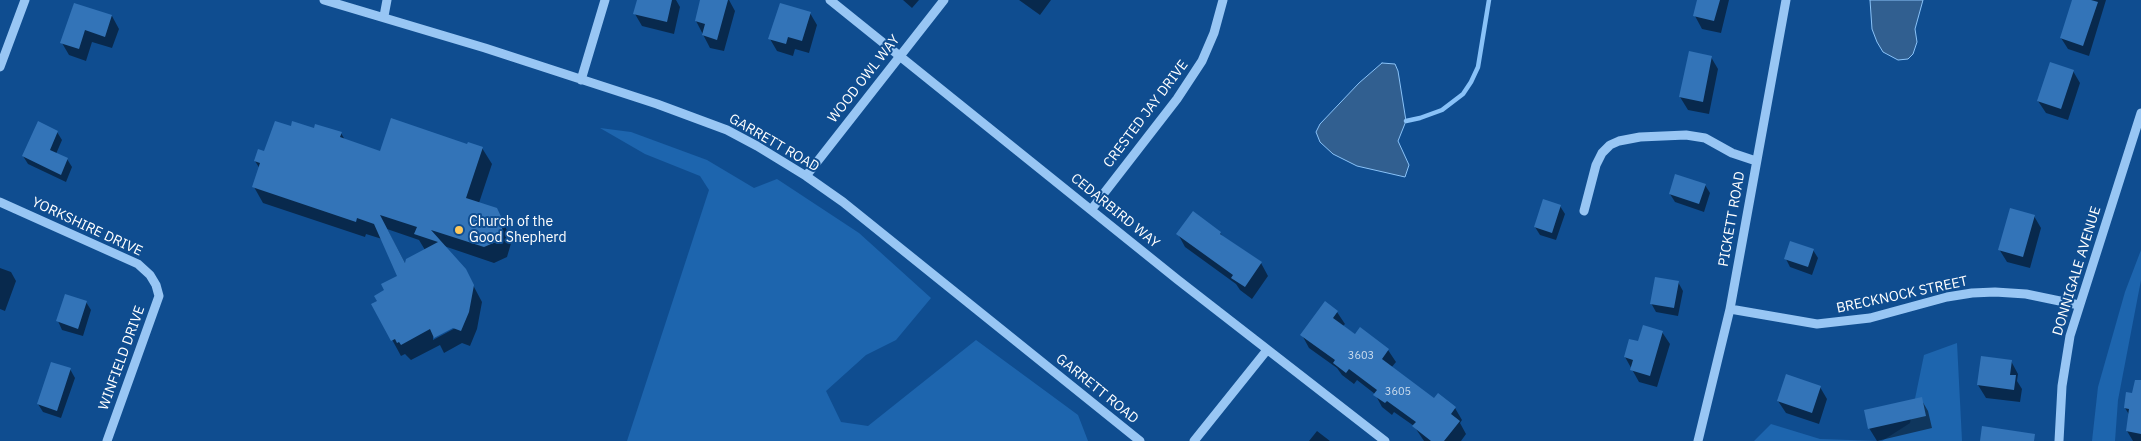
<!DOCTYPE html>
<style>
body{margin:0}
canvas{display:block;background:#0f4d90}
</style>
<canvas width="2141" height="441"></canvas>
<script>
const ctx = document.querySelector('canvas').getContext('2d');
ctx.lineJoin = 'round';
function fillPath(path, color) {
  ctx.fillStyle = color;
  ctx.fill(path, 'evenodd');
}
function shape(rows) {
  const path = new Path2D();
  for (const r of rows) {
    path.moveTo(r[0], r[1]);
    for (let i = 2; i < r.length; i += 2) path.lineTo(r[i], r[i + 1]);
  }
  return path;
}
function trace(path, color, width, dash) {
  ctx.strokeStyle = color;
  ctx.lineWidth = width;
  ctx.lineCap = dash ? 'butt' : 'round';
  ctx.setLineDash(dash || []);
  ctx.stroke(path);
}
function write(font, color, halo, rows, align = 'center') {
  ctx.font = font + ' "IBM Plex Sans",sans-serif';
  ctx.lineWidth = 4;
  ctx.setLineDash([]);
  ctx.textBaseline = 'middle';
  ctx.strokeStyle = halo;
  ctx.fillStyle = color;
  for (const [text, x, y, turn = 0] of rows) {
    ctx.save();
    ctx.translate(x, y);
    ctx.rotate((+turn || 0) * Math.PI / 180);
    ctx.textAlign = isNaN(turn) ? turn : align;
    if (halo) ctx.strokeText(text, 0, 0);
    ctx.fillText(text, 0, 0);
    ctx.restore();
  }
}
fillPath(shape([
 [600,128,631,132,707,160,754,188,777,179,859,233,931,298,896,340,866,355,826,391,841,422,868,426,976,340,1078,415,1088,441,627,441,709,190,700,176,645,154],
 [2141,250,2141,280,2118,400,2115,441,2092,441,2098,387,2125,292],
 [1957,343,1962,441,1882,441,1910,423,1924,355],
 [1771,424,1820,439,1879,441,1754,441]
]), '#1d65ae');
const water = shape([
 [1870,0,1923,0,1915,29,1917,42,1913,54,1908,59,1898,60,1883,52,1877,42,1872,29,1870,0],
 [1382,63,1395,64,1398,71,1406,121,1398,141,1409,165,1405,177,1357,166,1333,154,1320,142,1316,132,1320,124,1359,83,1382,63]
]);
fillPath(water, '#315f90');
trace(water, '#89c2f8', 1);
fillPath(shape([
 [638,0,676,0,680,7,674,34,642,26,635,14],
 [702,0,729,0,735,11,724,51,710,48,696,21],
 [903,0,919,0,912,8],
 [1019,0,1051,0,1040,15],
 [1699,0,1729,0,1721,33,1702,29,1695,16],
 [2074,0,2106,0,2089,56,2068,49,2061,38],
 [74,4,112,16,119,29,112,48,92,42,86,61,69,55,62,43],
 [810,13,817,25,809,53,795,49,793,56,777,51,770,39],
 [1711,57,1718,69,1709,114,1688,110,1680,97],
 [2073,71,2080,83,2068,120,2046,113,2038,101],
 [291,127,341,133,345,140,381,152,468,146,482,148,492,164,479,203,496,209,512,240,507,257,494,263,444,246,465,270,482,302,477,329,470,346,462,343,444,353,440,345,411,360,405,354,401,356,373,305,378,302,399,276,382,239,366,234,365,237,263,203,254,187,260,169,255,161],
 [387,229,419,240,425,250,406,265],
 [458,324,459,326,433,340,433,337],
 [57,132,62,140,56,154,67,159,72,167,66,182,28,164,23,156],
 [1705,185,1710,193,1704,212,1675,202,1670,194],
 [1560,206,1565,214,1556,240,1540,235,1535,227],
 [2034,216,2041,228,2030,268,2007,262,1999,249],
 [1220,233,1224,238,1261,263,1268,276,1252,299,1240,290,1236,284,1185,247,1178,234],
 [1813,250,1818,258,1812,275,1790,267,1786,259],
 [0,268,11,272,16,281,5,311,0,309],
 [1678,282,1683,291,1678,316,1656,312,1651,303],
 [86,302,91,310,83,336,62,330,58,321],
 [1337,312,1345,324,1343,326,1356,335,1361,329,1388,350,1396,362,1391,368,1434,400,1455,408,1462,420,1460,423,1466,434,1461,441,1424,441,1414,426,1394,412,1392,415,1382,407,1375,394,1357,380,1354,384,1342,375,1337,368,1309,348,1302,335],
 [1662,332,1670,344,1657,387,1639,382,1625,357,1639,343],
 [2011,361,2018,374,2017,381,2022,389,2020,402,1986,398,1978,385],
 [70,369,75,378,61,418,43,412,38,404],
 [2141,384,2141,441,2133,441,2127,431,2130,416,2125,408,2127,393,2133,395],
 [1820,387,1827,399,1819,424,1786,413,1778,401],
 [1921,399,1928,411,1932,428,1877,441,1869,428],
 [1317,431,1330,441,1309,441]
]), '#0007');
trace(shape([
 [1406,121,1420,118,1442,110,1463,94,1471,82,1478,67,1489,0]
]), '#89c2f8', 4.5);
fillPath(shape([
 [637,0,672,0,667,22,633,14],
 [700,0,728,0,717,40,702,35,705,24,695,21],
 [1697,0,1720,0,1714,21,1693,16],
 [2072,0,2091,0,2098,2,2083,46,2060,38],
 [74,3,112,15,105,37,85,30,79,49,60,43],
 [780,3,811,12,802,41,788,37,786,44,768,39],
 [1689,51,1712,56,1703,102,1679,97],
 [2050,62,2074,70,2061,109,2037,101],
 [391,118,467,144,468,142,483,147,466,198,497,208,504,223,498,241,484,247,431,230,466,269,474,285,469,312,461,331,453,328,434,338,430,329,401,345,399,342,397,343,395,339,391,341,371,304,377,301,374,296,384,290,381,284,397,276,374,224,357,218,356,222,252,187,260,163,254,161,258,149,264,151,275,121,291,126,292,121,314,128,315,124,342,132,340,137,380,151],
 [380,215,417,227,414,234,438,242,406,259,405,263],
 [38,121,58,131,50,150,68,158,61,175,22,156],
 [1675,174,1706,184,1699,204,1669,194],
 [1543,199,1561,205,1552,233,1534,227],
 [2010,208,2035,215,2023,257,1998,250],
 [1193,211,1221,232,1220,234,1262,262,1245,287,1231,278,1233,275,1176,234],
 [1790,241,1814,249,1808,267,1784,259],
 [1655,277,1679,281,1674,308,1650,304],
 [65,294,87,301,78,329,56,321],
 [1325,301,1338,311,1333,318,1355,334,1360,327,1389,349,1382,359,1434,398,1438,393,1456,407,1451,414,1460,421,1444,441,1431,441,1412,426,1416,422,1387,401,1385,403,1373,395,1377,390,1349,369,1346,373,1333,363,1335,360,1300,335],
 [1643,325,1663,331,1650,376,1630,370,1633,360,1624,357,1629,339,1638,341],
 [1981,356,2012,360,2010,375,2016,375,2014,390,1977,385],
 [51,362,71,368,57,411,37,404],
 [1786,374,1821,386,1812,413,1777,401],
 [2135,380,2141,380,2141,434,2126,431,2129,409,2124,408,2126,392,2132,393],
 [1922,397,1926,416,1868,429,1864,410],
 [1982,426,2035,434,2034,441,1980,441]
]), '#3374b8');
trace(shape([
 [324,0,485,48,657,104,727,130,757,146,806,176,843,202,1140,441],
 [830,0,1178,280,1385,441],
 [384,16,387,0],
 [0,67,25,0],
 [581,80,605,0],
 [806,176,944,0],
 [0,202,138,264,150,275,156,285,159,296,107,441],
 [1091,210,1177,99,1202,61,1214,33,1223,0],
 [1584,211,1596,165,1602,153,1610,145,1619,141,1640,137,1686,135,1705,138,1732,153,1756,161],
 [1730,309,1817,324,1870,318,1947,297,1972,293,1995,292,2026,294,2079,305],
 [1194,441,1267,350],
 [1698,441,1730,309,1786,0],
 [2059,441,2062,386,2070,336,2141,113]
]), '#98c6f4', 9);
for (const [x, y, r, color] of [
 [459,230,5,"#ffc85a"]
]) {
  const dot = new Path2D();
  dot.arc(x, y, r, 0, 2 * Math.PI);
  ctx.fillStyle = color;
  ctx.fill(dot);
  trace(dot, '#0f4d90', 2);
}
write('11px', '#ccdced', null, [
 ["3603",1361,356],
 ["3605",1398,392]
]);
write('14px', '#fff', '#0f4d90', [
 ["WOOD OWL WAY",864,79,-52],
 ["CRESTED JAY DRIVE",1146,114,-53],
 ["GARRETT ROAD",774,143,30],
 ["CEDARBIRD WAY",1115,211,39],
 ["PICKETT ROAD",1732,219,-80],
 ["YORKSHIRE DRIVE",87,227,25],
 ["DONNIGALE AVENUE",2077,271,-73],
 ["BRECKNOCK STREET",1902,295,-12],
 ["WINFIELD DRIVE",122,358,-70],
 ["GARRETT ROAD",1097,389,39]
]);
write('14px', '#fff', '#0f4d90', [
 ["Church of the",469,222],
 ["Good Shepherd",469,238]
], 'left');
</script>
